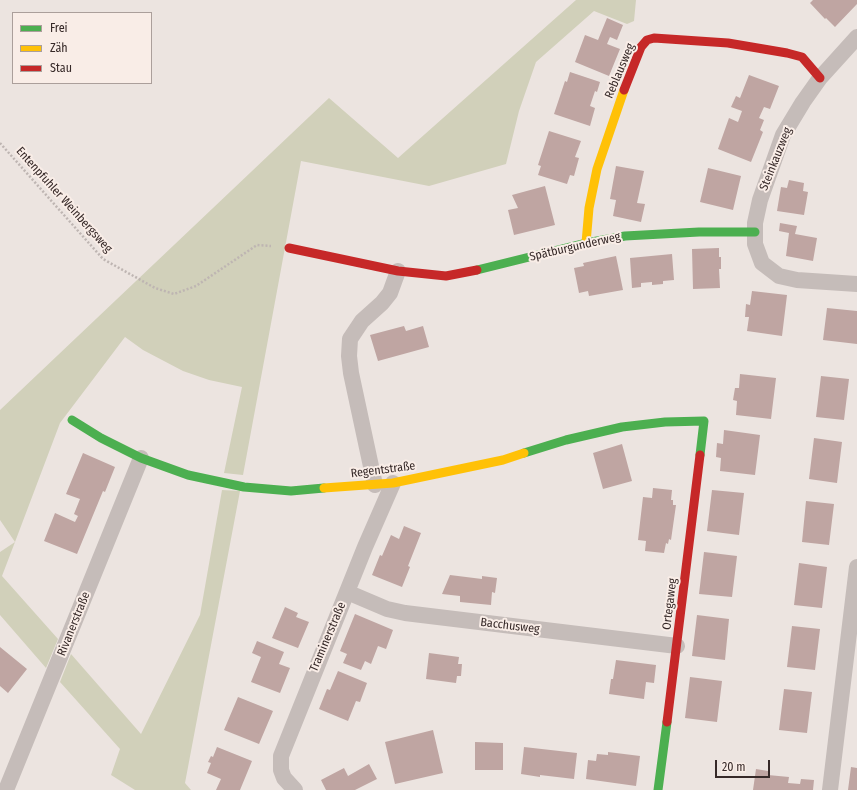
<!DOCTYPE html>
<meta charset="utf-8">
<style>
body{margin:0}
#map{position:relative;width:857px;height:790px;overflow:hidden;background:#ece4e0;font-family:"Fira Sans Condensed",sans-serif}
canvas{display:block}
.legend{position:absolute;left:12px;top:12px;width:140px;height:72px;box-sizing:border-box;background:#f9ede7;border:1px solid #ab9f9b;margin:0;padding:5px 7px;list-style:none;font-size:12px;color:#362928}
.legend li{display:flex;align-items:center;gap:8px;height:20px}
.legend b{width:20px;border:1px solid #ab9f9b}
.scale{position:absolute;left:715px;top:760px;width:55px;height:18px;box-sizing:border-box;border:2px solid #362928;border-top:0;padding-left:5px;font-size:12px;line-height:14px;white-space:nowrap;color:#362928;-webkit-text-stroke:3px #f9ede7;paint-order:stroke}
</style>
<div id="map">
<canvas width="857" height="790"></canvas>
<ul class="legend">
<li><b style="height:5px;background:#4caf50"></b>Frei</li>
<li><b style="height:5px;background:#ffc107"></b>Zäh</li>
<li><b style="height:5px;background:#c62828"></b>Stau</li>
</ul>
<div class="scale">20 m</div>
</div>
<script>
const ctx = document.querySelector('canvas').getContext('2d');
ctx.lineJoin = 'round';
function fillPath(path, color) {
  ctx.fillStyle = color;
  ctx.fill(path, 'evenodd');
}
function shape(rows) {
  const path = new Path2D();
  for (const r of rows) {
    path.moveTo(r[0], r[1]);
    for (let i = 2; i < r.length; i += 2) path.lineTo(r[i], r[i + 1]);
  }
  return path;
}
function trace(path, color, width, dash) {
  ctx.strokeStyle = color;
  ctx.lineWidth = width;
  ctx.lineCap = dash ? 'butt' : 'round';
  ctx.setLineDash(dash || []);
  ctx.stroke(path);
}
function write(font, color, halo, rows, align = 'center') {
  ctx.font = font + ' "Fira Sans Condensed",sans-serif';
  ctx.lineWidth = 4;
  ctx.setLineDash([]);
  ctx.textBaseline = 'middle';
  ctx.strokeStyle = halo;
  ctx.fillStyle = color;
  for (const [text, x, y, turn = 0] of rows) {
    ctx.save();
    ctx.translate(x, y);
    ctx.rotate((+turn || 0) * Math.PI / 180);
    ctx.textAlign = isNaN(turn) ? turn : align;
    if (halo) ctx.strokeText(text, 0, 0);
    ctx.fillText(text, 0, 0);
    ctx.restore();
  }
}
fillPath(shape([
 [576,0,636,0,634,21,627,24,594,11,536,62,519,111,506,164,429,186,301,161,243,475,224,473,242,387,209,380,183,371,143,350,125,337,60,423,15,542,2,576,58,639,46,668,0,615,0,552,15,542,0,520,0,410,329,98,398,158],
 [222,490,240,491,185,783,191,790,135,790,111,775,120,749,60,682,71,654,141,734,200,615]
]), '#d1d0ba');
fillPath(shape([
 [813,0,857,0,857,4,835,27,826,18,825,19,810,3],
 [607,18,623,25,617,40,610,37,607,44,620,49,609,76,575,62,585,35,598,40],
 [570,72,600,82,597,92,595,91,590,106,595,108,590,126,554,114,565,81,567,82],
 [749,75,779,86,770,109,764,107,759,118,764,120,760,130,763,132,751,162,718,149,729,118,738,122,742,111,731,107,736,96,740,98],
 [549,131,581,141,575,157,579,158,574,176,570,175,567,184,538,175,541,166,538,165],
 [616,166,644,171,637,203,645,204,641,222,613,216,616,200,610,199],
 [708,168,741,176,733,210,700,202],
 [789,180,804,183,803,191,808,192,804,215,777,211,781,187,787,188],
 [545,186,555,225,514,235,508,210,518,208,512,195],
 [780,223,797,226,795,234,817,238,813,261,786,256,789,233,779,231],
 [719,248,719,257,721,257,721,269,719,269,720,288,693,289,692,249],
 [672,254,674,280,663,281,663,284,652,285,652,282,641,283,641,287,632,288,630,258],
 [616,256,623,290,589,296,588,291,579,293,574,268,584,266,583,263],
 [752,291,787,295,782,336,747,331,749,317,745,317,746,304,750,305],
 [827,308,857,311,857,344,823,340],
 [404,326,406,331,423,326,429,347,378,361,370,335],
 [740,374,776,378,771,419,736,415,737,401,733,400,735,388,739,388],
 [821,376,849,379,844,420,816,417],
 [724,430,760,435,755,475,720,471,721,458,716,457,717,443,723,444],
 [814,438,842,442,837,483,809,479],
 [622,444,632,481,603,489,593,453],
 [83,453,115,467,105,492,103,491,77,554,44,541,55,513,75,522,78,516,74,514,80,499,66,494],
 [653,488,672,490,671,500,673,500,673,505,676,505,671,540,669,539,668,544,666,543,664,553,645,551,646,541,638,540,643,497,652,498],
 [712,490,744,493,739,535,707,531],
 [806,501,834,504,829,545,802,542],
 [404,526,421,533,408,566,410,567,402,587,372,575,380,555,382,556,391,535,399,539],
 [704,552,737,556,732,597,699,594],
 [799,563,827,567,822,608,794,605],
 [450,575,482,579,482,576,497,578,495,593,492,592,491,605,460,602,460,596,442,594],
 [285,607,298,613,296,617,309,622,298,648,272,638],
 [355,614,393,630,386,649,378,646,371,664,365,661,361,670,343,663,347,654,340,651],
 [697,615,729,619,725,660,692,656],
 [792,626,820,629,815,670,787,667],
 [257,641,284,652,279,664,290,668,280,693,251,682,261,657,252,653],
 [0,647,27,669,8,693,0,686],
 [429,653,459,657,458,664,462,664,461,676,457,676,456,683,426,679],
 [616,660,656,665,654,683,646,682,644,699,609,694,611,679,613,679],
 [338,671,367,683,360,702,356,701,348,721,319,709,327,689,330,690],
 [690,677,722,681,717,722,685,718],
 [784,689,812,692,807,733,779,730],
 [238,697,273,711,259,744,224,730],
 [433,730,443,773,395,784,385,742],
 [475,742,503,743,503,770,475,770],
 [217,747,252,761,240,790,216,790,221,779,207,773,211,763,208,762,211,756,213,757],
 [524,747,577,753,574,779,540,775,540,777,521,774],
 [608,752,640,756,636,786,586,779,588,760,596,761,597,754,608,755],
 [369,764,377,779,355,790,326,790,321,780,344,768,348,776],
 [851,767,857,768,857,790,848,790],
 [756,769,768,771,768,775,789,777,788,783,800,784,801,779,814,780,813,790,753,790]
]), '#bfa5a2');
trace(shape([
 [0,143,103,259,155,288,174,294,196,286,257,245,271,246]
]), '#beb5b2', 2.5, [2, 2]);
trace(shape([
 [857,37,820,78,803,102,783,135,760,200,755,223,755,244,762,263,779,276,797,280,857,284],
 [375,485,351,373,349,356,350,339,362,321,382,303,390,293,398,271],
 [347,592,387,609,405,613,677,646],
 [6,790,141,458],
 [295,790,284,778,281,770,281,756,365,547,393,483],
 [830,790,857,567]
]), '#c5bcb9', 16);
trace(shape([
 [477,270,586,243,625,236,699,232,755,232],
 [72,420,101,438,141,458,188,475,244,487,291,491,324,488],
 [524,453,566,440,622,427,665,422,704,421,700,455],
 [658,790,667,722]
]), '#4caf50', 9);
trace(shape([
 [586,243,589,208,597,169,624,90],
 [324,488,393,483,503,460,524,453]
]), '#ffc107', 9);
trace(shape([
 [624,90,641,47,647,40,654,38,728,43,787,53,802,57,820,78],
 [289,248,398,271,446,276,477,270],
 [667,722,700,455]
]), '#c62828', 9);
write('12px', '#362928', '#f9ede7', [
 ["Reblausweg",620,71,-67],
 ["Steinkauzweg",776,159,-68],
 ["Entenpfuhler Weinbergsweg",64,200,48],
 ["Spätburgunderweg",575,247,-13],
 ["Regentstraße",383,470,-7],
 ["Ortegaweg",670,604,-83],
 ["Rivanerstraße",74,624,-68],
 ["Bacchusweg",510,626,7],
 ["Traminerstraße",328,637,-67]
]);
</script>
